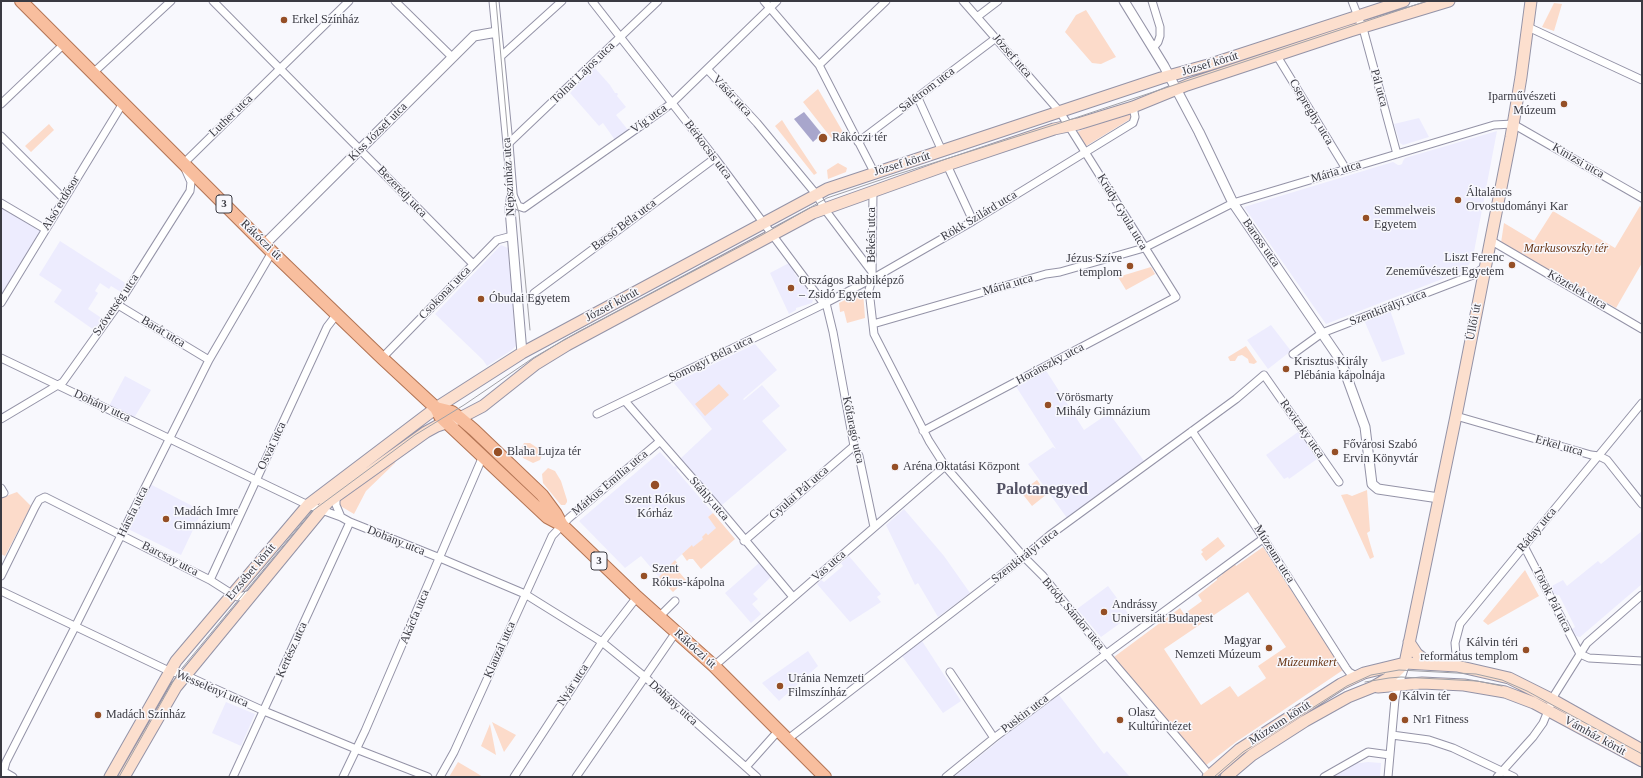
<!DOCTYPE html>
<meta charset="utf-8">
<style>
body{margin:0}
#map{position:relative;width:1643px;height:778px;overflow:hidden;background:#f8f8fd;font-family:Georgia,serif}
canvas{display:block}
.frame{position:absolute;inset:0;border:2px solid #3a3a42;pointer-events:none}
</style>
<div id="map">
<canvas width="1643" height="778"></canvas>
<div class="frame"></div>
</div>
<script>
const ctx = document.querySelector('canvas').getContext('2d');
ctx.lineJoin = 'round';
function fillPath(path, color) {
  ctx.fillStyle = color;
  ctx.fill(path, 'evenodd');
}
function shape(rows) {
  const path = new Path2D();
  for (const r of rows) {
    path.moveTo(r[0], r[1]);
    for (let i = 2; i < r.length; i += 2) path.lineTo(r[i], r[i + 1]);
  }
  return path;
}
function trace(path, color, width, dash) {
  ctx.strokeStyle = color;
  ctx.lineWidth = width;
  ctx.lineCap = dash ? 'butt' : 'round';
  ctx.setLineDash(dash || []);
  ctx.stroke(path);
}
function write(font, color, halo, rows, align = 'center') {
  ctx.font = font + ' Georgia,serif';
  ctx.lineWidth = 3;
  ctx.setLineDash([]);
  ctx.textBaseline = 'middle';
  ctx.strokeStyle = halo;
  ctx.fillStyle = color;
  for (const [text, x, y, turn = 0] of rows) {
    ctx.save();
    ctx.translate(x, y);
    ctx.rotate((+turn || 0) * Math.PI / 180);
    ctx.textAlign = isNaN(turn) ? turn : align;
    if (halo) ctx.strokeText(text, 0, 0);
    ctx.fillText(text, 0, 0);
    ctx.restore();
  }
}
fillPath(shape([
 [594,67,610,85,615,93,617,93,618,94,617,96,626,107,616,115,628,130,615,140,603,123,599,126,570,93],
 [1419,118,1429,137,1403,145,1400,143,1394,124],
 [1497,131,1473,257,1471,257,1469,265,1467,265,1463,271,1326,324,1244,207,1393,162,1398,165,1400,165,1402,164,1403,161,1405,158],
 [1,208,41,231,1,297],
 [60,241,127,284,121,292,111,286,109,289,100,283,95,291,98,293,88,309,103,319,94,330,54,302,62,290,39,275],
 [501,245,508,248,517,337,516,346,512,350,487,366,483,360,435,314],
 [789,263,795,272,794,273,814,297,812,303,796,308,796,310,789,314,770,273],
 [1390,310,1405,354,1382,362,1364,320],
 [1271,325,1291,351,1268,369,1247,340],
 [755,344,777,370,743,399,744,400,762,385,780,406,762,421,787,450,722,505,684,462,676,470,713,513,708,517,717,528,708,535,706,533,703,539,693,548,691,546,667,568,668,569,659,577,641,556,625,568,579,521,660,452,674,467,682,460,681,458,712,429,674,383],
 [1045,369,1084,430,1109,413,1144,461,1067,518,1028,464,1053,447,1056,449,1015,385],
 [125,376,151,390,134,418,109,406],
 [1298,432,1317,459,1289,479,1288,477,1284,479,1266,455],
 [150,484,202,511,181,555,128,529],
 [904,509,944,556,970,593,938,617,918,583,915,585,886,525],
 [1642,531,1642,554,1641,555,1642,556,1642,584,1580,637,1576,636,1572,629,1575,627,1559,595,1555,596,1550,587,1563,580,1567,586,1598,561,1601,564],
 [849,556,881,594,877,597,881,602,850,622,817,584,821,580,824,582,843,566,841,563],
 [759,563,771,577,753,594,758,599,752,604,761,614,751,623,725,593],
 [1108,586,1130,616,1101,637,1077,609],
 [922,641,961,701,943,713,902,656],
 [808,651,818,666,779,701,762,683],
 [1059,695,1104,754,1107,751,1130,777,954,777,1012,730],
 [226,702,255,714,241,746,212,733],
 [1368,762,1381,763,1380,777,1331,777,1352,764]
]), '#edecfe');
fillPath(shape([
 [1554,3,1562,4,1554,31,1542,27],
 [1086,10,1116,57,1101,64,1092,63,1065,32,1076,15],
 [818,89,843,132,832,139,803,102],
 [1131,109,1132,118,1086,146,1077,132],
 [782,120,791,134,817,173,814,175,775,126],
 [49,124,54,130,31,152,25,146],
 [838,163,847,168,846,172,828,179,827,170],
 [1640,206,1642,208,1642,263,1616,308,1501,243,1504,223,1534,241,1553,211,1615,248],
 [1151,267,1155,274,1126,290,1118,277],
 [863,291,865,318,847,323,844,311,840,312,839,303],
 [1246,346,1257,362,1254,364,1249,363,1248,359,1242,355,1238,356,1235,361,1230,361,1228,357],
 [719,384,729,395,705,416,695,404],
 [524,443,530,443,539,449,542,455,540,460,533,463,523,458,520,450],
 [397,456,395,463,366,491,354,514,337,504,338,498],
 [548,468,555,471,561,481,567,500,567,502,565,505,561,505,556,499,543,483,542,474],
 [1037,480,1047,494,1032,506,1021,492],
 [1367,490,1370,531,1367,533,1374,557,1370,559,1341,495,1347,494,1352,496],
 [17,492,31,506,5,556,1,554,1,498],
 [713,513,735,539,701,569,693,559,689,559,687,561,682,554,692,545,693,547,703,539,702,537,706,533,708,535,716,528,708,517],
 [1218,537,1225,546,1206,561,1201,554,1203,552,1201,550],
 [1263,547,1343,670,1236,742,1205,766,1114,657,1180,608,1184,614,1202,601,1198,595,1217,580,1217,578,1222,575,1223,572,1235,564,1236,566],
 [1248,592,1286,647,1258,666,1266,678,1265,679,1238,697,1230,686,1201,705,1164,649],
 [675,560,680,567,679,569,679,572,686,580,673,592,668,587,669,585,667,583,665,584,659,577],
 [1525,570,1539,596,1488,625,1483,621],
 [492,722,516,735,504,752],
 [490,724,496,755,481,746],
 [458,762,475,772,483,777,449,777]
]), '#fcdbca');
fillPath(shape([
 [804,112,822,134,813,142,794,119]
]), '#a8a6cc');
const minor = shape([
 [213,1,473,264],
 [395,1,452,57],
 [592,1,715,158,824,304],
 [764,1,819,65,874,172],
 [1152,1,1160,27,1160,36,1158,42,1153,48],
 [1352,1,1364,32,1397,154],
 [977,17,998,1],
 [1528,27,1642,80],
 [1277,56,1346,169],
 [499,58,562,1],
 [819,65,886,1],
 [707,69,757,123,816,194,826,211,872,272],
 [93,73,171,1],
 [918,98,942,151],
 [1,104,64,44],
 [1,136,63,198],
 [858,142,996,38],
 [508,144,658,1],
 [947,165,973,221],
 [873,192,872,279,869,290,874,334,929,441,945,466,1024,557,1043,576,1106,654,1211,777],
 [512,193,518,206,524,208,642,125,672,103,777,1],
 [1,203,45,229],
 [1490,240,1642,329],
 [534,293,715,158],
 [1,303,123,103],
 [826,303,833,332,854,446,859,456,874,527],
 [118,305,209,360],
 [873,324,1046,274,1060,272,1144,248,1233,203,1494,125,1513,124,1642,198],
 [1293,354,1322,333,1473,275,1485,267],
 [1,358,308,505,341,517,350,522,440,558,525,594,602,642,645,677,757,777],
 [382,358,497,240,512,236],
 [625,401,715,504,793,597],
 [597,414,824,304,879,275,973,221,1133,123,1135,117,1133,107],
 [1456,416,1591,455,1599,456,1607,460,1642,504],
 [1,419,63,382,118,305,190,191,191,182,183,164,349,1],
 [923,431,1176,297,1060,112,963,1],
 [1192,431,1258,530,1346,668,1349,672,1356,676],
 [1,488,4,493,1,494],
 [336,496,336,505,341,517],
 [744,541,854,446],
 [1524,546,1580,654],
 [1,576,35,507,39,500,45,497,210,580,232,594,238,597,252,594],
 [210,580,327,327,337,314],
 [1,591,169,671,185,675,264,711,356,749,428,777],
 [659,617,675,601],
 [1580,654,1589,658,1642,661],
 [714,666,945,466],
 [1457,666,1455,643,1460,624,1642,403],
 [950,672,994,738],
 [1392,735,1429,740,1453,748,1514,777],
 [788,739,1024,557,1050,535,1236,399,1264,375,1339,482],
 [746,767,779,730],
 [1,770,13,777],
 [2,777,6,762,75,627,209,360,272,252],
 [233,777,350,522],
 [343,777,365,731,483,456],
 [440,777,454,752,552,536,569,518,659,442],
 [514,777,602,642,637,597],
 [576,777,676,632],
 [946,777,994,738,1117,646,1264,538],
 [1324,777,1368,752,1390,755],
 [1388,777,1395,699,1398,684],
 [1497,777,1533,737,1543,723,1555,694,1587,643,1642,595]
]);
const tertiary = shape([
 [494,1,508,144,512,193,510,209,522,353],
 [1124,1,1164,66,1199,132,1233,203,1341,361,1365,427,1372,484,1378,489,1439,498],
 [265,244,474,36,497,32],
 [1398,684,1405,663]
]);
const secondary = shape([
 [1409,642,1417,654,1430,664],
 [1378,687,1422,683,1464,685,1505,692,1534,703,1642,761],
 [110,777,176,661,308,505,436,408,522,353,827,189,1161,78,1208,65,1404,1],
 [124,777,176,687,328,502,426,432,437,426,460,418,483,406,536,364,567,345,813,213,947,165,1054,129,1078,124,1133,107,1187,85,1350,31,1449,1],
 [1208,777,1240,749,1341,684,1364,673,1405,663,1457,666,1509,678,1553,700,1642,750],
 [1226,777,1252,755,1305,721,1348,697,1373,687,1392,676,1405,663,1456,416,1511,137,1521,77,1531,1]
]);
const primary = shape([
 [21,1,272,252,382,358,436,408,440,416,446,422,547,517,562,525,637,597,714,666,825,777],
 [436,408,452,412,460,418,474,430,542,495,556,514,562,525]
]);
trace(minor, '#9493a7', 9);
trace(tertiary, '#9493a7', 11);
trace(secondary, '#9493a7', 13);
trace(primary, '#b37454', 14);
trace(minor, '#fff', 7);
trace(tertiary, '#fff', 9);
trace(secondary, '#fcdfce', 11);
trace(primary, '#f8be9e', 12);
trace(shape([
 [496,1,513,193,519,213,530,330],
 [1365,682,1389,678,1401,677,1477,681,1502,686],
 [119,777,178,673,311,512,415,435,464,405,533,358,578,332,762,235,827,198,895,175,1060,123,1427,1],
 [1214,777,1243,752,1347,686,1371,675,1399,670,1476,674,1502,680,1527,691,1642,754]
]), '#a1a1a7', 1);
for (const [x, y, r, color] of [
 [284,20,4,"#954f26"],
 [1564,104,4,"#954f26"],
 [823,138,5,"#954f26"],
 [1458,200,4,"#954f26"],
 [1366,218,4,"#954f26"],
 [1512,265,4,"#954f26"],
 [1130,266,4,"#954f26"],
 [791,288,4,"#954f26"],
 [481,299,4,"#954f26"],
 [1286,369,4,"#954f26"],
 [1048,405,4,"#954f26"],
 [498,452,5,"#954f26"],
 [1335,452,4,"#954f26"],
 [895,467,4,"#954f26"],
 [655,485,5,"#954f26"],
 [166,519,4,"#954f26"],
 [644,576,4,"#954f26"],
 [1104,612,4,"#954f26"],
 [1269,648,4,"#954f26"],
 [1526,650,4,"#954f26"],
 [780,686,4,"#954f26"],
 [1393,697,5,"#954f26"],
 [98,715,4,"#954f26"],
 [1120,720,4,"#954f26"],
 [1405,720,4,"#954f26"]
]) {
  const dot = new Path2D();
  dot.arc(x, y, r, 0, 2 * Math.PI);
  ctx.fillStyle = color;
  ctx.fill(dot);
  trace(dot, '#f8f8fd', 1.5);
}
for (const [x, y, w] of [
 [224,204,16],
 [599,561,16]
]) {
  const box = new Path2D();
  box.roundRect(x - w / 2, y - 9, w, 18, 3);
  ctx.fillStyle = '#f8f8fd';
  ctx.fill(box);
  trace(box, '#3a3a42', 1);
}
write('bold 11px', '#3a3a42', null, [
 ["3",224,204],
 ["3",599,561]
]);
write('12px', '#3a3a42', '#f8f8fd', [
 ["Erkel Színház",292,20],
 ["Iparművészeti",1556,97,"right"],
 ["Múzeum",1556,111,"right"],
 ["Rákóczi tér",832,138],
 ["Általános",1466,193],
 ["Orvostudományi Kar",1466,207],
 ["Semmelweis",1374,211],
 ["Egyetem",1374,225],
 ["Liszt Ferenc",1504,258,"right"],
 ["Zeneművészeti Egyetem",1504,272,"right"],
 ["Jézus Szíve",1122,259,"right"],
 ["templom",1122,273,"right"],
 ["Országos Rabbiképző",799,281],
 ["– Zsidó Egyetem",799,295],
 ["Óbudai Egyetem",489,299],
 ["Krisztus Király",1294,362],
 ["Plébánia kápolnája",1294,376],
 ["Vörösmarty",1056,398],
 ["Mihály Gimnázium",1056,412],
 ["Fővárosi Szabó",1343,445],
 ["Ervin Könyvtár",1343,459],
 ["Blaha Lujza tér",507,452],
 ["Aréna Oktatási Központ",903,467],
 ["Szent Rókus",655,500,"center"],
 ["Kórház",655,514,"center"],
 ["Madách Imre",174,512],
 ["Gimnázium",174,526],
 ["Szent",652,569],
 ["Rókus-kápolna",652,583],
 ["Andrássy",1112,605],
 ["Universität Budapest",1112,619],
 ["Magyar",1261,641,"right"],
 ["Nemzeti Múzeum",1261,655,"right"],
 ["Kálvin téri",1518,643,"right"],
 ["református templom",1518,657,"right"],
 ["Uránia Nemzeti",788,679],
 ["Filmszínház",788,693],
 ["Kálvin tér",1402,697],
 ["Olasz",1128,713],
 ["Kultúrintézet",1128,727],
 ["Madách Színház",106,715],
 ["Nr1 Fitness",1413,720]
], 'left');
write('12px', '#3a3a42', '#f8f8fd', [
 ["József utca",1012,56,49],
 ["József körút",1210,64,-17],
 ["Tolnai Lajos utca",583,73,-44],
 ["Pál utca",1379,88,75],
 ["Salétrom utca",927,90,-37],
 ["Vásár utca",732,96,47],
 ["Csepreghy utca",1311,112,59],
 ["Luther utca",231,116,-44],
 ["Víg utca",649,119,-36],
 ["Kiss József utca",378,132,-45],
 ["Bérkocsis utca",708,150,53],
 ["Kinizsi utca",1578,161,30],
 ["József körút",902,164,-17],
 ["Mária utca",1336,172,-17],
 ["Népszínház utca",509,177,-93],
 ["Bezerédj utca",402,192,46],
 ["Alsó erdősor",61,203,-59],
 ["Krúdy Gyula utca",1122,212,59],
 ["Rökk Szilárd utca",979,216,-31],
 ["Bacsó Béla utca",624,225,-37],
 ["Békési utca",872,235,-90],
 ["Rákóczi út",261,240,44],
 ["Baross utca",1261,243,55],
 ["Mária utca",1008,285,-16],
 ["Köztelek utca",1577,290,30],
 ["Csokonai utca",445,293,-46],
 ["Szövetség utca",116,305,-56],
 ["József körút",612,305,-28],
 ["Szentkirályi utca",1388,308,-21],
 ["Üllői út",1474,322,-79],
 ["Barát utca",163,332,31],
 ["Somogyi Béla utca",711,359,-26],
 ["Horánszky utca",1050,364,-28],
 ["Dohány utca",102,406,25],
 ["Reviczky utca",1302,429,55],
 ["Kőfaragó utca",853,430,78],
 ["Osvát utca",272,446,-65],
 ["Erkel utca",1559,446,16],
 ["Márkus Emília utca",610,483,-40],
 ["Gyulai Pál utca",799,493,-41],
 ["Stáhly utca",709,499,49],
 ["Hársfa utca",133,512,-64],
 ["Ráday utca",1537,530,-50],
 ["Dohány utca",396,541,22],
 ["Múzeum utca",1274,554,58],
 ["Szentkirályi utca",1025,556,-38],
 ["Barcsay utca",170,559,27],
 ["Vas utca",829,566,-41],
 ["Erzsébet körút",251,572,-50],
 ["Török Pál utca",1552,600,63],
 ["Bródy Sándor utca",1073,614,50],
 ["Akácfa utca",415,617,-67],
 ["Rákóczi út",695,649,42],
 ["Kertész utca",292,650,-66],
 ["Klauzál utca",500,650,-66],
 ["Nyár utca",573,685,-57],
 ["Wesselényi utca",212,689,23],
 ["Dohány utca",673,703,42],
 ["Puskin utca",1025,714,-37],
 ["Múzeum körút",1280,723,-33],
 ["Vámház körút",1595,736,29]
]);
write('italic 12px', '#693616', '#f8f8fd', [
 ["Markusovszky tér",1566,249],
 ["Múzeumkert",1307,663]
]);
write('bold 16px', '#535264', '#f8f8fd', [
 ["Palotanegyed",1042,490]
]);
</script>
